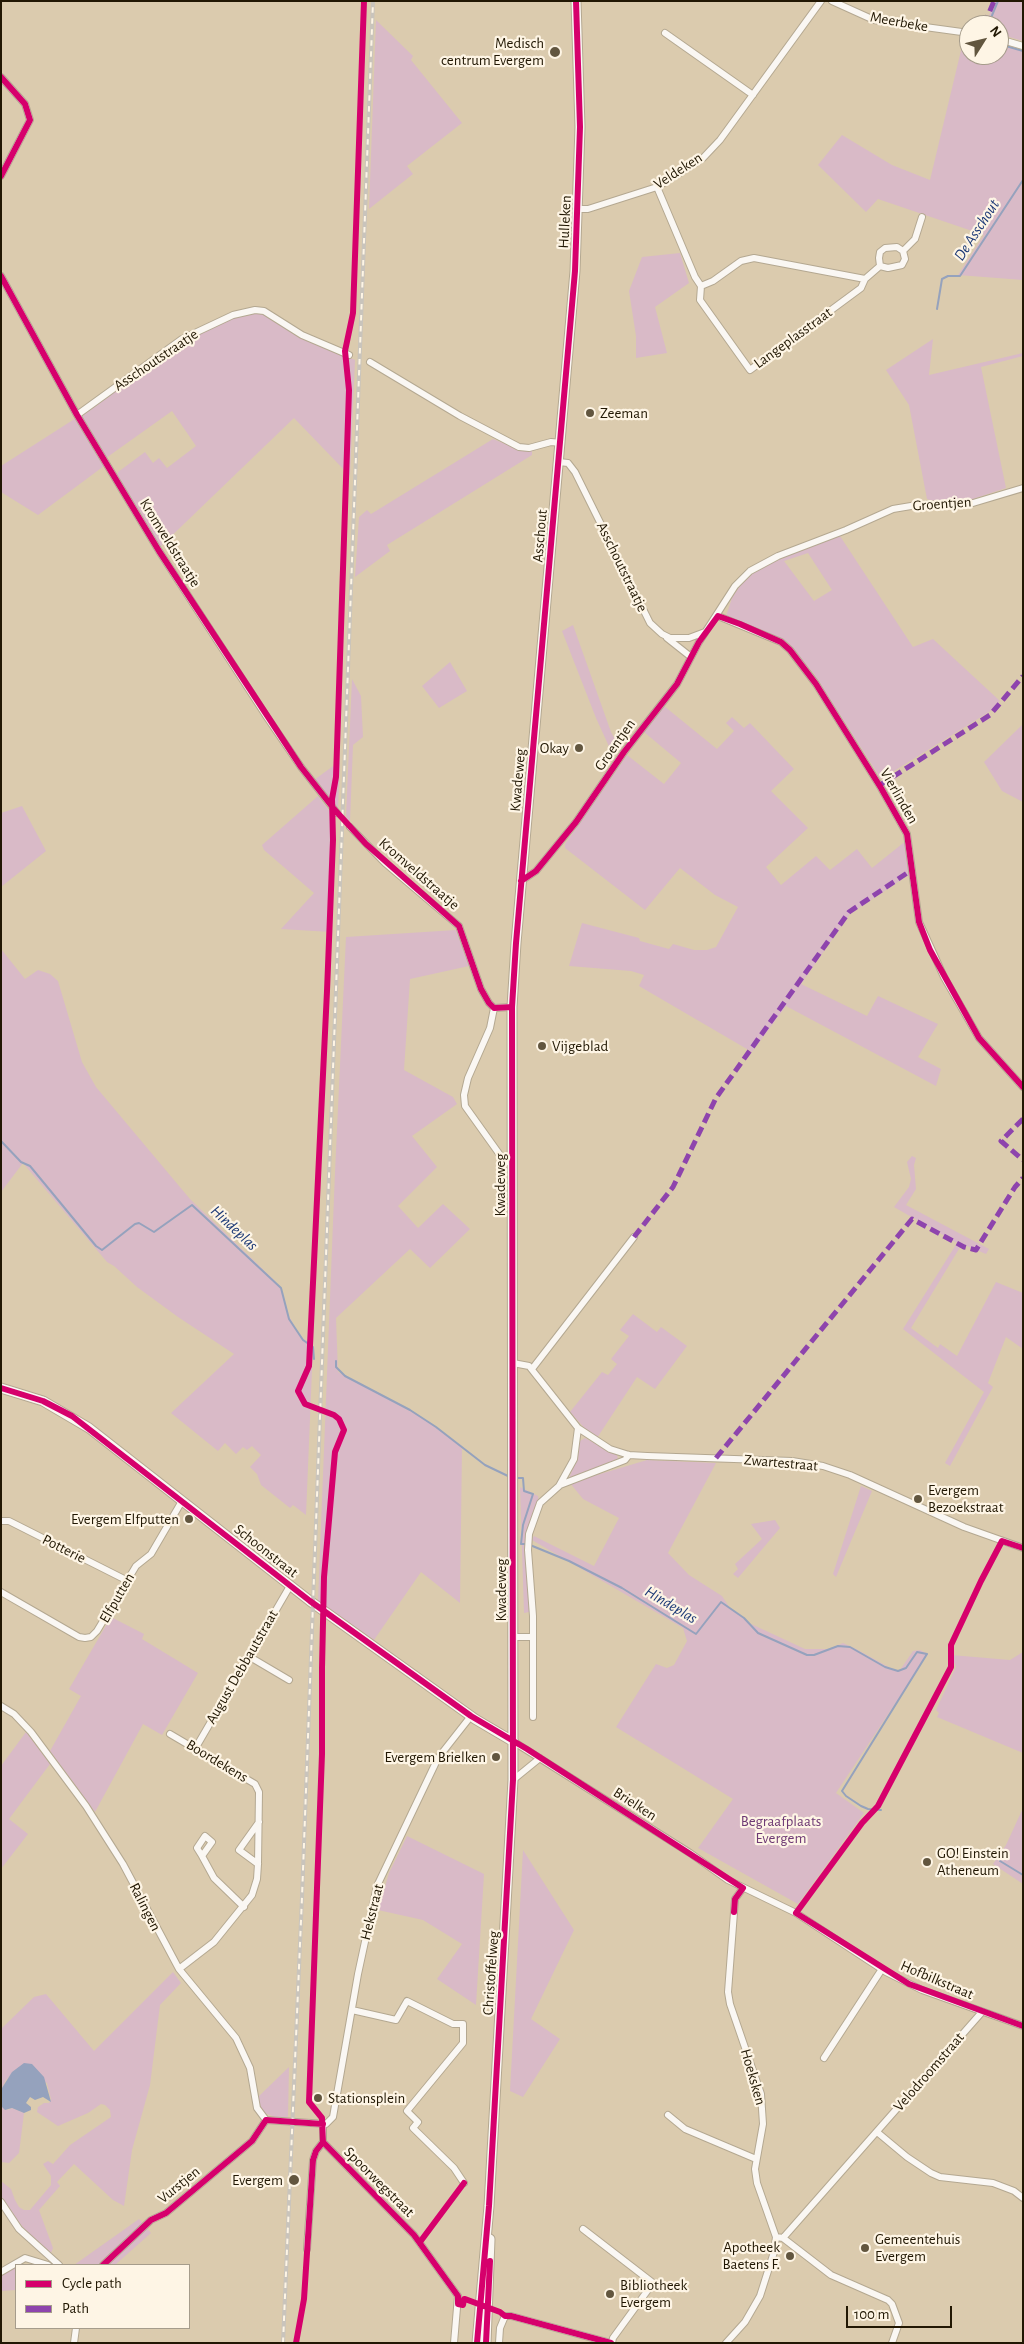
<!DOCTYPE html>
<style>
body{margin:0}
#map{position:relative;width:1024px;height:2344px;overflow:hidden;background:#dbcbae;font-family:"Alegreya Sans",sans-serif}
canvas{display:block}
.frame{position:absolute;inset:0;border:2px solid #211703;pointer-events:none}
.legend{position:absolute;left:15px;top:2264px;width:175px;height:65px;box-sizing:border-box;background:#fef5e5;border:1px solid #a69c8b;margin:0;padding:6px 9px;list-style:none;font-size:15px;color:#211703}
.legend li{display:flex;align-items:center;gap:10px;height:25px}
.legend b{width:25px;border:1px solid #a69c8b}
.north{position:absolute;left:959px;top:15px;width:50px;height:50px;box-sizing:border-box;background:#fef5e5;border:1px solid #a69c8b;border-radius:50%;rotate:54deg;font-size:14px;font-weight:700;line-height:20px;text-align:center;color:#211703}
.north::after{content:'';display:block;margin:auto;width:18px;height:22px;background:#62563f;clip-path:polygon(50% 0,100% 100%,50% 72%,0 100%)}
.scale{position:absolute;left:846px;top:2306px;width:106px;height:22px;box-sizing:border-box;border:2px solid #211703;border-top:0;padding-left:6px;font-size:15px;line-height:18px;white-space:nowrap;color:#211703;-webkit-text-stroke:4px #fef5e5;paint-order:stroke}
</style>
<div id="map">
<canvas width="1024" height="2344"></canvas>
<div class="frame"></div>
<ul class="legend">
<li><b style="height:6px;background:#d6006c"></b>Cycle path</li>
<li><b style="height:6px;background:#8e44ad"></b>Path</li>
</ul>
<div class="north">N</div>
<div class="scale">100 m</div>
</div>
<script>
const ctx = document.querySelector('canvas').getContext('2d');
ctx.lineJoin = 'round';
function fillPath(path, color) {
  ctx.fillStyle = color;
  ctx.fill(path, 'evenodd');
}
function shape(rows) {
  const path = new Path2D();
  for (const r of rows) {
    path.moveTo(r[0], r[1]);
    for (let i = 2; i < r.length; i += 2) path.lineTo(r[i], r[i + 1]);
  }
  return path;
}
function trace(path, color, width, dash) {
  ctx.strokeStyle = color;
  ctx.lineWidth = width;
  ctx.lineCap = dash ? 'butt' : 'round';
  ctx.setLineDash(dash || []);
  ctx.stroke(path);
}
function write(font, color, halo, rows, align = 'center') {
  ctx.font = font + ' "Alegreya Sans",sans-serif';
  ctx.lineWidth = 4.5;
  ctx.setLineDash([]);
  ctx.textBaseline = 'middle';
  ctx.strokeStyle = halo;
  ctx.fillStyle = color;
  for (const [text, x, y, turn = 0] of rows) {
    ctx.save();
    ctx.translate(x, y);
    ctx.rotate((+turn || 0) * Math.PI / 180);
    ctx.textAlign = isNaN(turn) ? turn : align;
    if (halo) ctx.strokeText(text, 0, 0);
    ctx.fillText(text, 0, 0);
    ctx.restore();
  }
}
fillPath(shape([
 [995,1,1023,1,1023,41,999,34,999,25,985,25],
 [376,20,413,56,411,60,462,123,407,166,413,174,369,209],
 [964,38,969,38,969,55,999,55,999,44,1023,51,1023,280,958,275,984,235,878,199,866,212,818,165,842,135,892,165,930,180],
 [680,253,689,283,655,307,667,353,636,358,636,336,629,291,642,257],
 [260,312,325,347,355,360,350,476,294,418,160,547,117,475,118,472,145,452,153,463,159,458,167,468,196,446,172,411,106,458,81,417,182,342,222,323,245,314],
 [933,339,929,375,1023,353,1023,356,981,367,1006,488,967,501,935,502,927,499,909,405,886,370],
 [76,418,104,466,38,515,1,492,1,466],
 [493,439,523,451,532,451,532,455,387,545,390,551,355,577,359,517,367,510,371,514],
 [838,533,913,647,933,639,1000,701,989,712,881,779,814,674,788,643,726,616,732,598,740,585,758,569],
 [808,553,832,590,814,601,784,561],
 [573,625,611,732,621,750,612,753,596,718,562,631],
 [450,662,467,691,439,708,422,686],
 [352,679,361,696,363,737,353,745,350,822,346,817],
 [664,706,717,749,734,731,726,723,732,717,744,728,750,723,794,769,771,791,808,828,766,867,781,885,816,856,830,870,857,849,872,868,907,840,910,874,850,914,801,984,867,1016,878,996,938,1024,918,1057,941,1069,936,1086,786,1006,752,1052,639,986,644,975,631,971,569,966,582,923,639,938,640,941,669,949,673,944,694,950,707,950,716,947,738,907,715,895,680,868,645,910,565,848,565,844,627,755,664,784,681,763,644,732],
 [1023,724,1023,802,1002,791,984,762],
 [340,761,338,810,314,780],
 [318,796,335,818,331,932,281,929,314,893,264,850,262,845],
 [22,806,46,851,1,887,1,813],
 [456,930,469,966,410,979,404,1070,453,1097,457,1104,412,1136,437,1167,398,1206,418,1228,443,1204,470,1229,430,1268,410,1249,336,1318,338,1372,421,1417,462,1446,460,1603,421,1572,374,1640,318,1601,335,1172,346,937],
 [1,949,25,979,38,970,50,974,58,981,82,1062,96,1087,190,1199,275,1281,283,1293,289,1316,300,1336,313,1346,306,1515,293,1505,290,1508,261,1485,257,1474,250,1467,261,1455,252,1446,247,1450,243,1447,236,1454,225,1443,218,1451,171,1413,234,1354,178,1317,137,1287,114,1266,107,1262,23,1163,1,1192],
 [912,1156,916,1158,914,1165,916,1189,906,1205,989,1249,986,1254,962,1244,911,1328,938,1348,940,1344,957,1356,996,1282,1023,1293,1023,1349,1006,1337,988,1383,993,1387,950,1466,945,1463,984,1392,903,1329,957,1243,894,1207,909,1187,911,1179,907,1162],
 [633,1314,657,1332,661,1327,687,1346,655,1389,637,1377,597,1438,589,1433,570,1412,602,1372,608,1375,617,1364,611,1359,629,1336,620,1330],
 [585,1438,617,1455,618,1459,568,1480,577,1460,580,1441],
 [647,1460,716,1463,668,1553,689,1575,722,1596,730,1608,749,1623,805,1649,829,1649,843,1643,856,1649,894,1670,900,1670,913,1651,920,1650,928,1654,836,1793,864,1813,798,1904,698,1848,733,1799,616,1727,656,1664,667,1668,674,1665,687,1641,683,1628,532,1540,534,1536,594,1566,619,1518,583,1499,570,1483],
 [861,1486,872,1491,836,1577,833,1574],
 [520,1487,538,1496,539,1503,525,1540,529,1612,524,1613],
 [775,1520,780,1528,738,1578,733,1574,738,1569,735,1564,762,1539,751,1524],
 [111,1617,144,1634,142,1639,198,1673,162,1735,143,1724,95,1812,50,1751,81,1696,69,1689],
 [1023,1652,1023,1753,937,1717,939,1713,936,1710,956,1667,951,1655,1010,1660],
 [26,1732,50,1764,9,1819,28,1834,1,1869,1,1766],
 [1023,1808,1023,1884,993,1864,1006,1845],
 [407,1836,484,1874,476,2005,437,1979,462,1944,423,1920,378,1910,389,1873],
 [523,1850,574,1930,531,2019,560,2039,523,2097,510,2091],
 [173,1972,181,1983,160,2005,150,2085,132,2150,124,2206,113,2200,74,2164,57,2182,60,2186,39,2210,53,2248,51,2253,26,2231,11,2212,1,2197,1,2181,11,2189,15,2200,19,2207,24,2210,30,2210,51,2185,51,2176,43,2164,48,2161,53,2164,70,2145,111,2117,110,2110,105,2105,101,2104,88,2113,58,2126,37,2112,38,2107,44,2103,49,2103,51,2099,47,2083,16,2069,6,2080,1,2090,1,2029,34,1997,46,1994,94,2051],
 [289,2067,288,2117,275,2117,262,2112,258,2097],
 [1,2106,8,2110,12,2108,24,2113,19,2153,9,2163,1,2162],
 [139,2219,151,2233,115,2265,74,2265],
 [16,2266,16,2290,1,2291,1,2275]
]), '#d9bac7');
fillPath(shape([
 [24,2063,32,2064,44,2077,51,2102,43,2097,35,2100,30,2097,26,2103,31,2107,31,2110,24,2113,12,2108,5,2110,1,2106,2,2088,12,2072]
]), '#95a2bd');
trace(shape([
 [988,25,998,1],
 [999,44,1023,51],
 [937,309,942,279,948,276,960,276,1023,180],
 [1,1141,21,1162,30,1166,96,1246,102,1250,135,1224,139,1223,154,1232,192,1205,281,1288,289,1319,303,1340,313,1347,314,1359],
 [336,1361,336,1367,345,1376,410,1410,436,1427,485,1465,510,1477],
 [517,1478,523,1478,524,1491,533,1494,523,1525,521,1544,525,1544],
 [530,1545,569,1561,622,1588,696,1634,721,1602,744,1618,758,1633,807,1655,814,1655,838,1646,850,1647,885,1667,898,1671,906,1668,917,1652,927,1654,842,1791,846,1796,861,1806,868,1809,881,1810],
 [1000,1861,1023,1875]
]), '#95a2bd', 2);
const street = shape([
 [832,1,874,20,969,33],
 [665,33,753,95],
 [999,39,1023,46],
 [1,77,25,104,30,120,1,176],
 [657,187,695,277,701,286,700,300,750,370,861,288,865,279,880,266,888,268,902,265,905,259,903,251,915,239,922,217],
 [579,209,588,209,657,187,703,158,720,140,821,1],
 [880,266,879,258,880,252,885,248,897,247,903,251],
 [1,276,77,415,159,551,267,717,301,767,337,813],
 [701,286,713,281,741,261,754,258,865,279],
 [370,362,460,416,519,447,529,448,551,442,561,443],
 [77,415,182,339,233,315,255,310,264,311,302,335,349,355],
 [559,462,568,463,575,472,650,623,662,634,670,638,689,638,705,632],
 [718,616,781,642,790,650,816,684,881,788,907,834,919,922,944,977,979,1038,1023,1087],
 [667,638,691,657],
 [350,827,385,863,459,926,481,989,489,1003,494,1008,512,1007],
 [521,881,536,871,576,822,624,752,677,684,699,642,735,586,750,571,778,556,846,530,893,509,917,505,973,503,1023,488],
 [494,1008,490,1028,468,1078,464,1095,465,1106,500,1155,512,1165],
 [513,1363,529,1366,578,1428,610,1449,629,1455,647,1456,792,1461,823,1466,850,1475,964,1527,1023,1548],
 [532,1369,634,1237],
 [560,1485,625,1460,629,1455],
 [1,1521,9,1521,126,1580],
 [1,1592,79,1637,85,1638,91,1637,97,1631,136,1566,151,1554,182,1501],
 [513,1637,532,1637],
 [250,1657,289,1680],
 [1,1706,14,1714,31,1732,86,1806,123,1864,179,1969,236,2038,250,2068,257,2108,266,2120],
 [533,1717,533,1616,528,1550,529,1534,540,1503,559,1486,574,1459,578,1428],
 [170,1734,255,1784,259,1792,258,1864,257,1879,252,1895,214,1942,179,1969],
 [514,1742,690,1853,728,1880,796,1913,886,1972,922,1990,1023,2026],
 [195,1749,290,1586],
 [513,1780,540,1758],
 [202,1856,197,1848,205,1836,212,1842,202,1856,214,1878,244,1907],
 [258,1864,239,1850,259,1822],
 [352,2010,396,2020,407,2001,453,2024,463,2024,463,2043,407,2111,418,2122,413,2128,454,2168,464,2183],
 [824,2058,882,1969],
 [668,2115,685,2129,756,2159],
 [266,2120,326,2124,333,2117,358,1974,377,1886,438,1758,471,1716],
 [323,2124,323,2142,414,2235,458,2296,454,2343],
 [877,2132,907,2157,931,2173,940,2177,993,2183,1014,2191,1023,2198],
 [1,2202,19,2229,59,2265],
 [583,2229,653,2283,613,2338,612,2343],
 [776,2237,783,2238,982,2012],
 [783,2238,831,2275,888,2300,892,2304,899,2323,892,2343],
 [307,2249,313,2160,316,2151,323,2142],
 [103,2265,151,2220,166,2213,252,2141,266,2120],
 [1,2272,25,2258,48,2265],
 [74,2343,76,2328],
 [499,2343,500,2328,505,2316,511,2316,611,2343],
 [726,2343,745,2322,760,2296,774,2252,776,2237,757,2183,755,2169,763,2124,761,2094,730,2004,728,1992,735,1899,743,1888]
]);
const secondary = shape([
 [1,1388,43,1401,89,1428,310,1601,475,1719,514,1742],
 [477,2343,489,2206,513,1780,512,1007,516,943,575,271,580,127,576,1],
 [486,2343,490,2239]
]);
trace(street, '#b4a891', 8);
trace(secondary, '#b4a891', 11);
trace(street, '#faf7f3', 6);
trace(secondary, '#faf7f3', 9);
const rail = shape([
 [283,2343,302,1897,373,1]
]);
trace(rail, '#c9c4bc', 4);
trace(rail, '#fef5e5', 2, [5.5]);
trace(shape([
 [984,25,994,1],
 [880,785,990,715,1023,676],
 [1023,1119,1001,1141,1023,1160],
 [634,1237,673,1187,716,1098,849,912,913,869],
 [716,1458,912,1219,964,1247,976,1250,1015,1187,1023,1178]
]), '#8e44ad', 5, [10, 5]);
trace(shape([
 [364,1,353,313,345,351,349,390,336,777,332,799,333,840,327,991,309,1366,298,1391,305,1404,334,1415,339,1419,344,1430,335,1452,324,1577,322,1668,322,1754,309,2102,322,2118,323,2142,414,2235,458,2296,458,2304,463,2305,464,2299,465,2299,500,2312,505,2316,511,2316,611,2343],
 [1,77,25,104,30,120,1,176],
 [1,276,77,415,159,551,301,767,334,809,366,844,459,926,481,989,489,1003,494,1008,512,1007],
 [521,881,536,871,576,822,624,752,677,684,699,642,718,616,740,624,781,642,790,650,816,684,881,788,907,834,919,922,930,950,979,1038,1023,1087],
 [1,1388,43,1401,72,1416,310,1601,471,1716,527,1749,743,1888,735,1899,734,1912],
 [1023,1548,1002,1541,981,1581,951,1645,951,1667,878,1806,862,1823,796,1913,909,1984,1023,2026],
 [420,2242,464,2183],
 [103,2265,151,2220,166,2213,252,2141,266,2120,323,2124],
 [296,2343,304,2299,313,2160,316,2151,323,2142],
 [477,2343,489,2206,513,1780,512,1007,516,943,575,271,580,127,576,1],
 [486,2343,490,2261]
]), '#d6006c', 6);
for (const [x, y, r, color] of [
 [555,52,6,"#62563f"],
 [590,413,5,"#62563f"],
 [579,748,5,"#62563f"],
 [542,1046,5,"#62563f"],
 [918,1499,5,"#62563f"],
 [189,1519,5,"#62563f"],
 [496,1757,5,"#62563f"],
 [927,1862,5,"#62563f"],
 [318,2098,5,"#62563f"],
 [294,2180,6,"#62563f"],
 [865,2248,5,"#62563f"],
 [790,2256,5,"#62563f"],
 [610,2294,5,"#62563f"]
]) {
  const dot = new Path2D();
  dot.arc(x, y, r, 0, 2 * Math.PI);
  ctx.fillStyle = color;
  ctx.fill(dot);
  trace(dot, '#fef5e5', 2);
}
write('15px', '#211703', '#fef5e5', [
 ["Meerbeke",899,22,10],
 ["Veldeken",678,171,-33],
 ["Hulleken",565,222,-87],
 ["Langeplasstraat",793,338,-36],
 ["Asschoutstraatje",156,360,-34],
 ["Groentjen",942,504,-4],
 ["Asschout",540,536,-85],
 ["Kromveldstraatje",170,543,58],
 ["Asschoutstraatje",622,567,64],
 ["Groentjen",615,745,-55],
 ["Kwadeweg",518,780,-85],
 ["Vierlinden",899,796,60],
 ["Kromveldstraatje",419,874,41],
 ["Kwadeweg",500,1185,-90],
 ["Zwartestraat",781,1463,5],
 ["Potterie",64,1549,27],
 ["Schoonstraat",266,1551,38],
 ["Kwadeweg",501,1590,-90],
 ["Elfputten",117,1598,-60],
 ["August Debbautstraat",242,1667,-60],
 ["Boordekens",217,1761,31],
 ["Brielken",635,1804,33],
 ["Ralingen",145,1907,63],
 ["Hekstraat",372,1912,-76],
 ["Christoffelweg",491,1973,-86],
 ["Hofbilkstraat",937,1980,23],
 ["Velodroomstraat",929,2072,-49],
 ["Hoeksken",753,2077,74],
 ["Spoorwegstraat",379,2182,45],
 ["Vurstjen",179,2185,-39]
]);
write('15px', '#211703', '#fef5e5', [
 ["Medisch",544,43,"right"],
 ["centrum Evergem",544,60,"right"],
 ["Zeeman",600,413],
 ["Okay",569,748,"right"],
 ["Vijgeblad",552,1046],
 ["Evergem",928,1490],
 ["Bezoekstraat",928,1507],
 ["Evergem Elfputten",179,1519,"right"],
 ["Evergem Brielken",486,1757,"right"],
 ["GO! Einstein",937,1853],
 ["Atheneum",937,1870],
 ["Stationsplein",328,2098],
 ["Evergem",283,2180,"right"],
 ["Gemeentehuis",875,2239],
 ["Evergem",875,2256],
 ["Apotheek",780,2247,"right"],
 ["Baetens F.",780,2264,"right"],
 ["Bibliotheek",620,2285],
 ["Evergem",620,2302]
], 'left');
write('15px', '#6e3974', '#fef5e5', [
 ["Begraafplaats",781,1821],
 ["Evergem",781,1838]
]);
write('italic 16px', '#1d3a77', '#fef5e5', [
 ["De Asschout",977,230,-57],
 ["Hindeplas",234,1228,43],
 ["Hindeplas",671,1605,31]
]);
</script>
